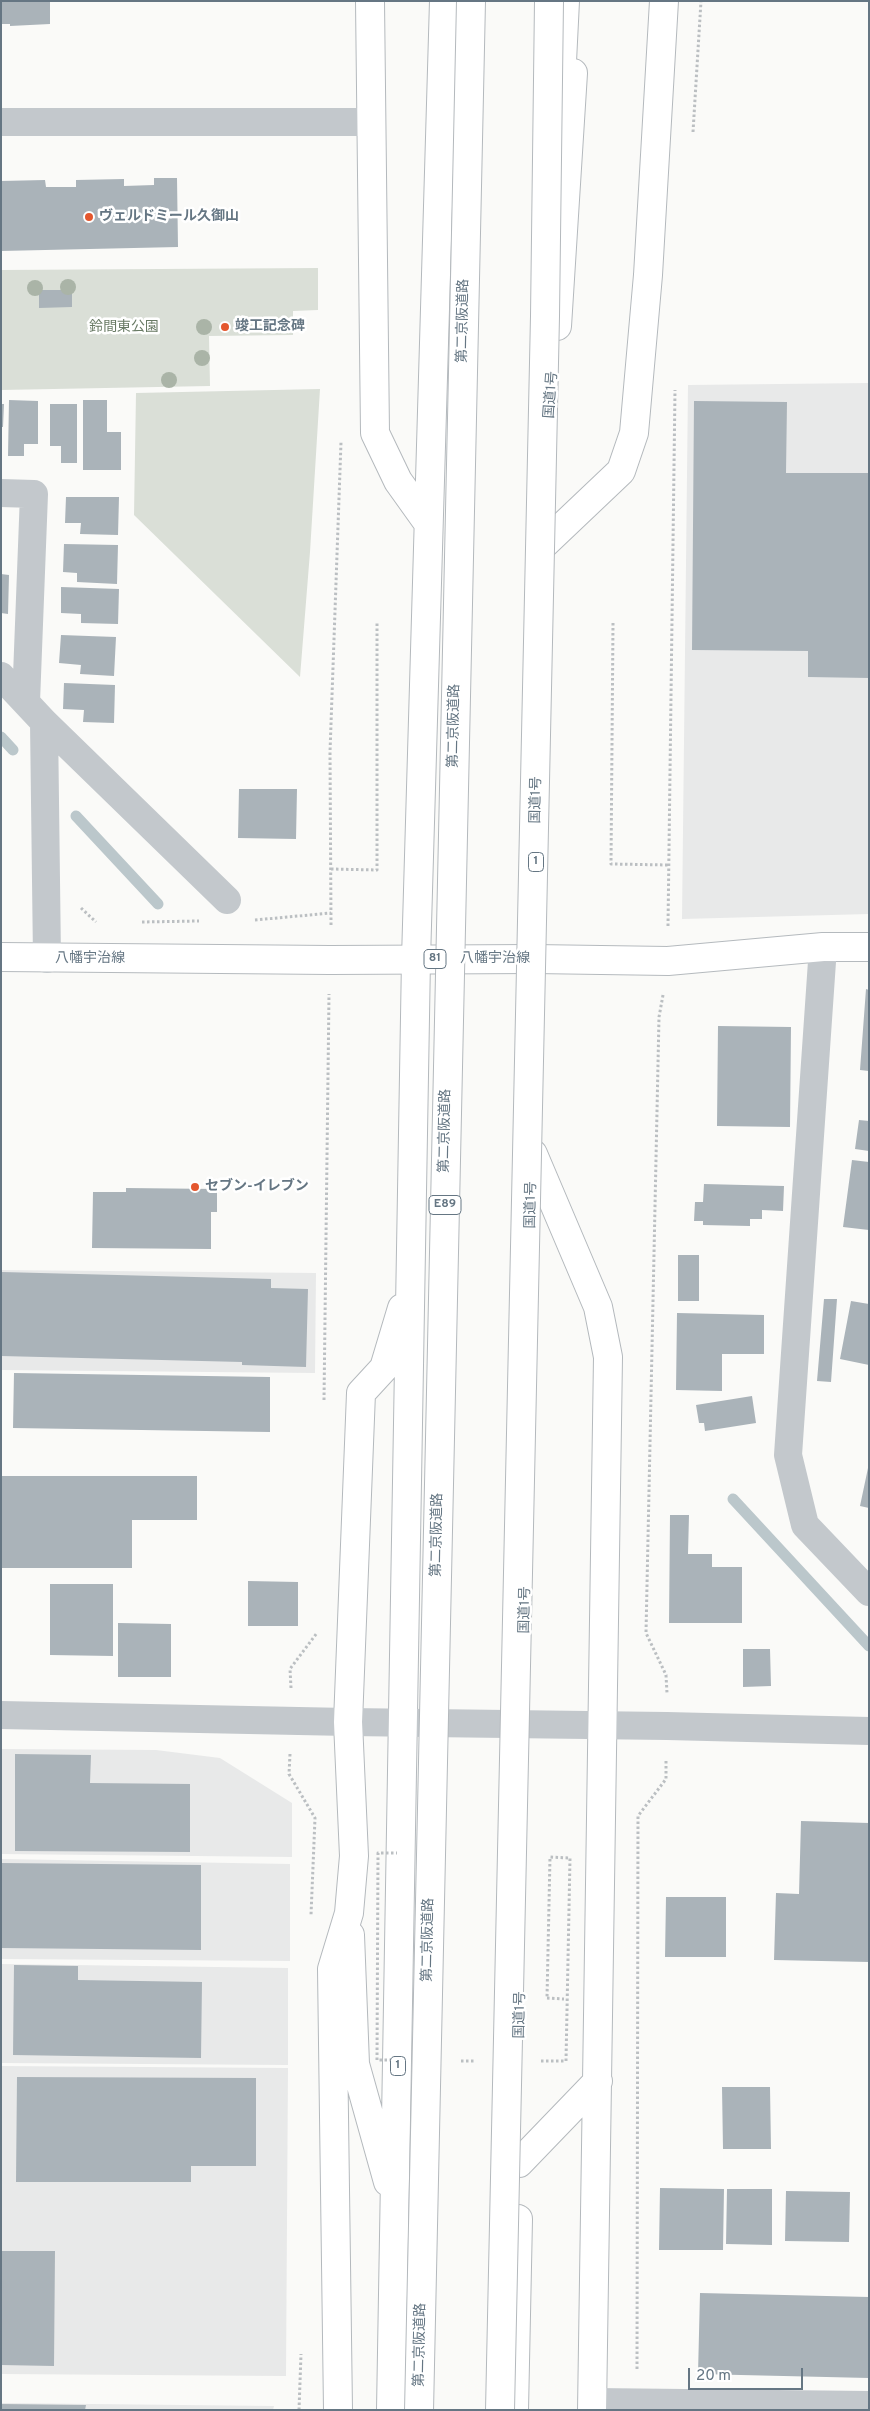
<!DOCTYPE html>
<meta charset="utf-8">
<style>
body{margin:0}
#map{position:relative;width:870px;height:2411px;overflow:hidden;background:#fafaf8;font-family:Overpass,sans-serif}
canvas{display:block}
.frame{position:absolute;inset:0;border:2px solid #657683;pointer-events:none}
.scale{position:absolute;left:688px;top:2368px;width:115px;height:22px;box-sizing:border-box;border:2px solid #657683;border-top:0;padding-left:6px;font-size:15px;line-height:18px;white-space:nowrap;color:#657683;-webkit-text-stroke:4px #fff;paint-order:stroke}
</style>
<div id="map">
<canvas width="870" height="2411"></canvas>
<div class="frame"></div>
<div class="scale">20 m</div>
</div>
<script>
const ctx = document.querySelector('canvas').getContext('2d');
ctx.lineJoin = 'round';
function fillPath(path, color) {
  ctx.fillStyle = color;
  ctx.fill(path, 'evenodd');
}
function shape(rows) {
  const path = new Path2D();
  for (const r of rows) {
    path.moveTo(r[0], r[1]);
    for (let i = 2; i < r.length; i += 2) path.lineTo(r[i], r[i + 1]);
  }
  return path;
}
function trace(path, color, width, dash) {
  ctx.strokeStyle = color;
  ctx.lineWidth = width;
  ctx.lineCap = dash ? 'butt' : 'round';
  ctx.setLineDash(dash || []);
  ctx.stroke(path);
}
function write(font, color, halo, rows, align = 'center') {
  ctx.font = font + ' Overpass,"Noto Sans JP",sans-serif';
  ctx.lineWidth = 5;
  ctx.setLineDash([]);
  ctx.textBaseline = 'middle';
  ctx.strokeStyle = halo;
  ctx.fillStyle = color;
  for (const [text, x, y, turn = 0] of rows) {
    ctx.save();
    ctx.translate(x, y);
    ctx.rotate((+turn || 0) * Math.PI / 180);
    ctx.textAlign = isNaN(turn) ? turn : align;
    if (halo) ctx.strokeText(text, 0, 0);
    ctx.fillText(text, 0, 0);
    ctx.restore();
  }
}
fillPath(shape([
 [869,383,869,914,682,919,688,385],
 [1,1270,316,1273,315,1373,1,1370],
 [1,1749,156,1750,220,1758,292,1803,292,1857,1,1854],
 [1,1859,290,1864,290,1961,1,1959],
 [1,1964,288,1968,288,2065,1,2063],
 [1,2066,288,2068,286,2376,1,2374],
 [1,2403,274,2406,273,2410,1,2410]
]), '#e8e9e9');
fillPath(shape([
 [318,268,318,310,293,311,293,335,209,336,210,386,1,390,1,270],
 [320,389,310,552,300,677,134,515,136,393]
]), '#dadfd7');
trace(shape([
 [1,737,13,750],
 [76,816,158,904],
 [733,1499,869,1646]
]), '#bbc7cb', 11);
fillPath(shape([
 [1,1,50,1,50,24,10,26,10,24,1,24],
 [154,178,177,178,178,247,1,251,1,181,45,180,46,187,76,187,76,180,124,179,124,186,154,185],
 [39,290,72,290,72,307,39,308],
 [9,400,38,401,38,444,24,444,24,456,8,456],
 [83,400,107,400,107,432,121,432,121,470,83,470],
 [694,401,787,402,786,473,869,473,869,678,808,677,808,651,692,650],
 [1,404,4,404,3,427,1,427],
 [50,404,77,404,77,463,61,463,61,446,50,446],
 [66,497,119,497,118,535,80,534,81,523,65,523],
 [64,544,118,545,117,584,77,582,77,573,63,572],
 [1,574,9,575,8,614,1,613],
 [61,587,119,589,118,624,81,623,81,614,61,613],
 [61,635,116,637,114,676,80,674,81,665,59,663],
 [64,683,115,685,114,723,83,722,84,710,63,709],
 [239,789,297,789,296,839,238,838],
 [866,989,869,990,869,1071,860,1070],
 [718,1026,791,1027,790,1127,717,1126],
 [859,1120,869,1121,869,1151,855,1149],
 [852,1160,869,1162,869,1230,843,1227],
 [704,1184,784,1186,783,1211,762,1210,762,1219,750,1219,750,1226,703,1225,703,1221,694,1221,695,1202,703,1202],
 [126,1188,217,1189,217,1212,211,1212,211,1249,92,1248,93,1192,126,1192],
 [678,1255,699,1255,699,1301,678,1301],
 [2,1272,271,1279,271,1288,308,1289,306,1367,242,1365,242,1362,1,1356],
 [824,1299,837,1299,831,1382,817,1381],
 [851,1301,869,1304,869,1365,840,1359],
 [677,1313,764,1315,764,1354,722,1354,722,1391,676,1390],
 [14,1373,270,1377,270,1432,13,1428],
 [752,1396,756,1423,705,1431,704,1423,699,1423,696,1405],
 [868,1468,869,1468,869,1508,860,1506],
 [2,1476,197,1476,197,1520,132,1520,132,1568,2,1568],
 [670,1515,689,1515,688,1554,712,1554,712,1567,742,1567,742,1623,669,1623],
 [248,1581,298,1582,298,1626,248,1626],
 [50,1584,113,1584,113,1656,50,1655],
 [118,1623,171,1624,171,1677,118,1677],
 [743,1649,770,1649,771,1686,743,1687],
 [15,1754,91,1755,90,1783,190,1784,190,1852,15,1851],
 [801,1821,869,1823,869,1962,774,1960,776,1893,799,1894],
 [1,1863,201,1865,201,1950,1,1948],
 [666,1897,726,1897,726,1957,665,1957],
 [14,1965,78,1966,78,1980,202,1982,201,2058,13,2055],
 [17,2077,256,2078,256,2166,191,2166,191,2182,16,2182],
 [722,2087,770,2087,771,2149,723,2149],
 [660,2188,724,2189,723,2250,659,2250],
 [727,2189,772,2189,772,2245,726,2244],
 [786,2191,850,2192,849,2242,785,2241],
 [1,2251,55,2251,54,2366,1,2365],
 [700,2293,869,2297,869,2378,698,2374],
 [1,2404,86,2405,85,2410,1,2410]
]), '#aab3b9');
const primary = shape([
 [1,957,330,960,534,959,668,961,823,947,869,947]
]);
const trunk = shape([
 [370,1,375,433,398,481,428,523],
 [557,326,573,73],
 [542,546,621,471,634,433,648,275,664,1],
 [533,1154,598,1307,608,1357,592,2410],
 [350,1935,355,2064,388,2182],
 [519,2163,598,2081],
 [338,2410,332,1969,349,1913,354,1856,348,1722,361,1393,384,1368,402,1308],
 [391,2410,416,959,444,1],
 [514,2410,518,2219]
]);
const motorway = shape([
 [560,102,565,1]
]);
trace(primary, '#b5babe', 30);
trace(trunk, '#b4b9bd', 30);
trace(motorway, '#b4b9bd', 30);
trace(shape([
 [693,132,701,1],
 [613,623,611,864,669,865],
 [331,869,377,870,377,622],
 [81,908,96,922],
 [255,920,331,913],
 [142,922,199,921],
 [331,925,330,752,341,442],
 [668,926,675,390],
 [663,995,659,1017,646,1633,666,1675,667,1693],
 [324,1400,329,994],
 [291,1688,290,1669,317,1633],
 [290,1754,289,1774,315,1818,311,1915],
 [547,1998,564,1999],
 [637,2369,638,1816,666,1779,666,1760],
 [299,2410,301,2354]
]), '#bbbfc2', 3, [2.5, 2.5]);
trace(shape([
 [1,122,371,122],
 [1,493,34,494,26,702],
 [1,676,44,722,227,900],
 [44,722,47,959],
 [823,947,788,1455,805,1525,869,1592],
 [593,2402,869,2405]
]), '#c3c8cc', 28);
trace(shape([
 [1,1715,348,1722,667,1726,869,1731]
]), '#c3c8cc', 28);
trace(primary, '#fff', 28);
trace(trunk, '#fff', 28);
trace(motorway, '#fff', 28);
const motorwayBridge = shape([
 [419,2410,471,1],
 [500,2410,545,316,549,1]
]);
trace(motorwayBridge, '#b4b9bd', 30, []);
trace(shape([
 [392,2060,377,2060,378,1853,397,1853],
 [461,2061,475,2061],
 [541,2061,566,2061,570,1858,550,1857,547,1998]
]), '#bbbfc2', 3, [2.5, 2.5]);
trace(motorwayBridge, '#fff', 28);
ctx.fillStyle = '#aab4a7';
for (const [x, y] of [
 [68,287],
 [35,288],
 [204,327],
 [202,358],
 [169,380]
]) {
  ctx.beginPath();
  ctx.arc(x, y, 8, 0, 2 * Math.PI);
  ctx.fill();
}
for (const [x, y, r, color] of [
 [89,217,5,"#e4572e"],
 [225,327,5,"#e4572e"],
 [195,1187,5,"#e4572e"]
]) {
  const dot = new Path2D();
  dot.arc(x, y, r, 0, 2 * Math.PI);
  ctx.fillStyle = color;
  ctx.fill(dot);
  trace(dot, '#fff', 2);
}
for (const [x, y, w] of [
 [536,862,15],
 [435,959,22],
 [445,1205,32],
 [398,2066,15]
]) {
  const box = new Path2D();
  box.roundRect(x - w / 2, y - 9.5, w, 19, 4);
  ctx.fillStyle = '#fff';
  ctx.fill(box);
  trace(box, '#657683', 1);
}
write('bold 12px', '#657683', null, [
 ["1",536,862],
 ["81",435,959],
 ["E89",445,1205],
 ["1",398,2066]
]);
write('bold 14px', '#657683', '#fff', [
 ["ヴェルドミール久御山",99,217],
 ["竣工記念碑",235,327],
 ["セブン-イレブン",205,1187]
], 'left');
write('14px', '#657683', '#fff', [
 ["第二京阪道路",464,321,-89],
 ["国道1号",552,395,-86],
 ["第二京阪道路",455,726,-89],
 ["国道1号",537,800,-89],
 ["八幡宇治線",90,959],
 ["八幡宇治線",495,959],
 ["第二京阪道路",446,1131,-89],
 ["国道1号",532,1205,-89],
 ["第二京阪道路",438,1535,-89],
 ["国道1号",526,1610,-89],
 ["第二京阪道路",429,1940,-89],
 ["国道1号",521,2015,-89],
 ["第二京阪道路",421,2345,-89]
]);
write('14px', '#687a64', '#fff', [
 ["鈴間東公園",124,328]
]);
</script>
